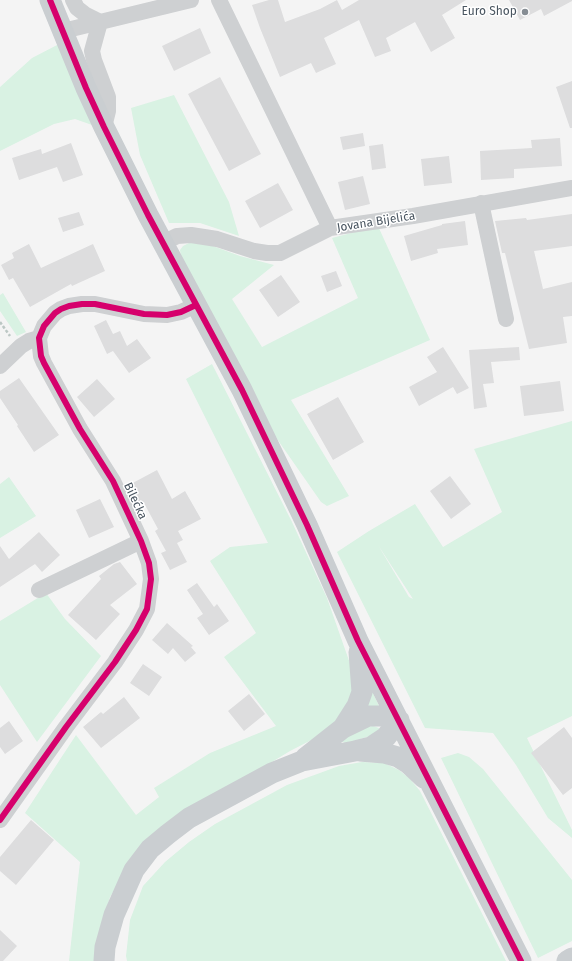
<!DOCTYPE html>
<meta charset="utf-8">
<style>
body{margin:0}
canvas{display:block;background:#f4f4f4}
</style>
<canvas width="572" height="961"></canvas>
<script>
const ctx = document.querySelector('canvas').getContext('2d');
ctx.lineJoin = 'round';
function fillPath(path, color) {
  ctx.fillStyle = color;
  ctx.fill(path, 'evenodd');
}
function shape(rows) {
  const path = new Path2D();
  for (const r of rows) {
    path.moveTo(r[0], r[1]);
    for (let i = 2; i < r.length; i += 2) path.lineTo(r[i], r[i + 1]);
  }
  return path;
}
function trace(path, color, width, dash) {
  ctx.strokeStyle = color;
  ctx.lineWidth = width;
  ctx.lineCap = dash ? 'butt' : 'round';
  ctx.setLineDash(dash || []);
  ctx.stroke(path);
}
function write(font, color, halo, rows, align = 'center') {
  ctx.font = font + ' "Fira Sans",sans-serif';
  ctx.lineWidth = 3;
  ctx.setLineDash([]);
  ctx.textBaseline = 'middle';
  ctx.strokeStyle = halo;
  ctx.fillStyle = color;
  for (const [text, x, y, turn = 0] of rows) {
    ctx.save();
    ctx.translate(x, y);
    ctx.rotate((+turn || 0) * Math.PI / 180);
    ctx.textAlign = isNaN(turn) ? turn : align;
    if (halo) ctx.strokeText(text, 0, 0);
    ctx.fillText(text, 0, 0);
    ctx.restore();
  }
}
fillPath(shape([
 [59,44,92,125,75,119,54,124,0,151,0,87,32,58],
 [174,95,229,202,239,236,200,223,169,223,140,155,131,108],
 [378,226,430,340,291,400,349,496,327,506,321,502,268,426,181,257,180,250,183,246,191,242,202,242,240,256,274,265,232,299,262,347,358,298,332,238],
 [3,293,26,332,17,336,0,311,0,295],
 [212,364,292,522,327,598,353,672,354,694,331,730,290,751,160,830,137,853,110,897,101,927,98,961,69,961,80,862,25,813,76,735,136,815,159,797,154,788,210,753,276,726,224,657,256,633,210,561,230,547,268,543,186,379],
 [572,421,572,716,527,738,572,830,572,838,548,818,516,765,493,733,425,728,337,552,369,531,415,504,443,547,502,512,474,449],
 [378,545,413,599,409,597],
 [9,477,36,516,0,538,0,484],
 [46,593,65,619,101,656,37,742,0,685,0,621],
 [371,689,380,708,365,713],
 [373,726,379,728,379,732,374,735,346,743,339,741,365,727],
 [458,753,469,757,483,769,572,880,572,941,538,958,441,758],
 [362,762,384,763,399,770,410,779,420,791,506,961,127,961,126,956,130,920,143,886,165,862,189,842,215,824,287,785,339,766]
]), '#d9f2e3');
fillPath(shape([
 [269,0,278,0,285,22,320,9,337,0,342,10,359,0,466,0,442,15,455,38,431,52,415,22,386,38,391,51,375,57,359,20,324,38,336,64,316,73,311,63,280,77,260,28,252,5],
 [509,0,572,0,572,1,544,16,541,9,520,20],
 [200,28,211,53,174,71,162,46],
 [220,77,261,154,229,171,188,94],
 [572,81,572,128,570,128,556,87],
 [363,133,365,146,343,150,340,137],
 [560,138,562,166,514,169,514,178,481,180,480,151,532,148,531,140],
 [71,143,83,175,63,182,57,167,19,180,12,158,41,149,42,154],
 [383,144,386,168,372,170,369,146],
 [449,156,452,183,424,186,421,159],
 [363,176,370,204,345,210,338,182],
 [278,183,293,210,260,228,245,201],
 [79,212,84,225,63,232,58,218],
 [572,214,572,246,534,251,543,289,572,282,572,316,563,317,567,343,529,349,505,253,502,253,495,221,526,218,527,220],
 [465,221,468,245,437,249,438,253,411,261,404,236,442,225,442,224],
 [29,244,41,268,93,244,105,271,72,286,71,284,30,307,13,278,9,280,1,265,14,258,12,253],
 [336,271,342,286,327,292,321,276],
 [281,275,300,302,278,317,259,290],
 [106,320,113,334,120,331,127,346,137,339,151,358,129,373,113,351,107,354,94,326],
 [443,347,469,388,457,394,453,387,419,406,409,387,437,372,427,357],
 [519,347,520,360,491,362,494,383,483,384,487,407,474,409,469,350],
 [19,378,59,435,34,452,17,426,18,425,0,398,0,391],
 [97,379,115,399,94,417,77,397],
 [560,381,564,411,524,416,520,386],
 [338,397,364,442,333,460,307,414],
 [157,470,172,499,185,491,201,519,178,531,183,540,177,543,187,562,170,570,161,553,166,551,155,531,158,529,144,503,139,505,129,485],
 [450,476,471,504,451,519,430,491],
 [100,499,114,527,89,538,76,510],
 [39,532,60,555,42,572,35,564,0,587,0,546,9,559],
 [120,562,137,584,110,605,120,614,96,640,68,615,101,579,99,576,114,564],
 [197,583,214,607,217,604,229,621,209,635,197,618,203,614,187,590],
 [167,623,193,646,191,647,196,653,185,662,173,648,168,654,152,640],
 [143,664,162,677,149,696,130,683],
 [249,694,265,714,244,731,228,711],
 [124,697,140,718,101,748,83,727,101,712,103,714],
 [9,721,23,741,5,754,0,747,0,728],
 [564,727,572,738,572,788,563,795,531,753],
 [31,820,54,840,16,885,0,871,0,857],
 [0,930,17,946,3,961,0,961]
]), '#ddddde');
trace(shape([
 [0,322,10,336]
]), '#bcc7c4', 2.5, [3, 2]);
trace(shape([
 [73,0,77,8,86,15,100,22,92,51,94,60,108,97,108,111,104,127],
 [219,0,330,228],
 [63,31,191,0],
 [481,203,506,319],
 [163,243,177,236,191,235,217,239,254,251,267,253,280,253,330,228,413,216,572,188],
 [0,366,21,346,29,341,39,338],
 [39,590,141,541],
 [0,820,66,727,115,662,136,630,147,609,151,579,149,563,141,541,113,481,80,429,44,363,41,356,39,338,44,326,55,313,61,309,69,306,82,304,95,304,144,314,167,315,181,312,196,305]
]), '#ced0d2', 16);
trace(shape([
 [50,0,86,88,104,127,148,215,242,390,307,525,358,641,521,961],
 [343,728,357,706,362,692,359,652],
 [360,751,384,753,398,757,409,764,424,778],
 [305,758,343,728,368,716,382,716,399,720],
 [104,961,105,947,114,915,134,870,150,849,168,834,189,818,272,773,302,761,355,751,371,747,386,737,399,720],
 [567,961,572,958]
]), '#caced1', 21);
trace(shape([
 [50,0,86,88,104,127,148,215,242,390,307,525,358,641,521,961],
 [0,820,66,727,115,662,136,630,147,609,151,579,149,563,141,541,113,481,80,429,44,363,41,356,39,338,44,326,55,313,61,309,69,306,82,304,95,304,144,314,167,315,181,312,196,305]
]), '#d6006c', 6);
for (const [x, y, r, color] of [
 [525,12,4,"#868d94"]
]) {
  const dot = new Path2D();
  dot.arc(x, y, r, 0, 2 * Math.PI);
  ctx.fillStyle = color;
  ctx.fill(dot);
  trace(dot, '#fff', 1.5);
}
write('12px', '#4a5661', '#fff', [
 ["Euro Shop",517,12]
], 'right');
write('12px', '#4a5661', '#fff', [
 ["Jovana Bijelića",376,222,-9],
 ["Bilećka",135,501,65]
]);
</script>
